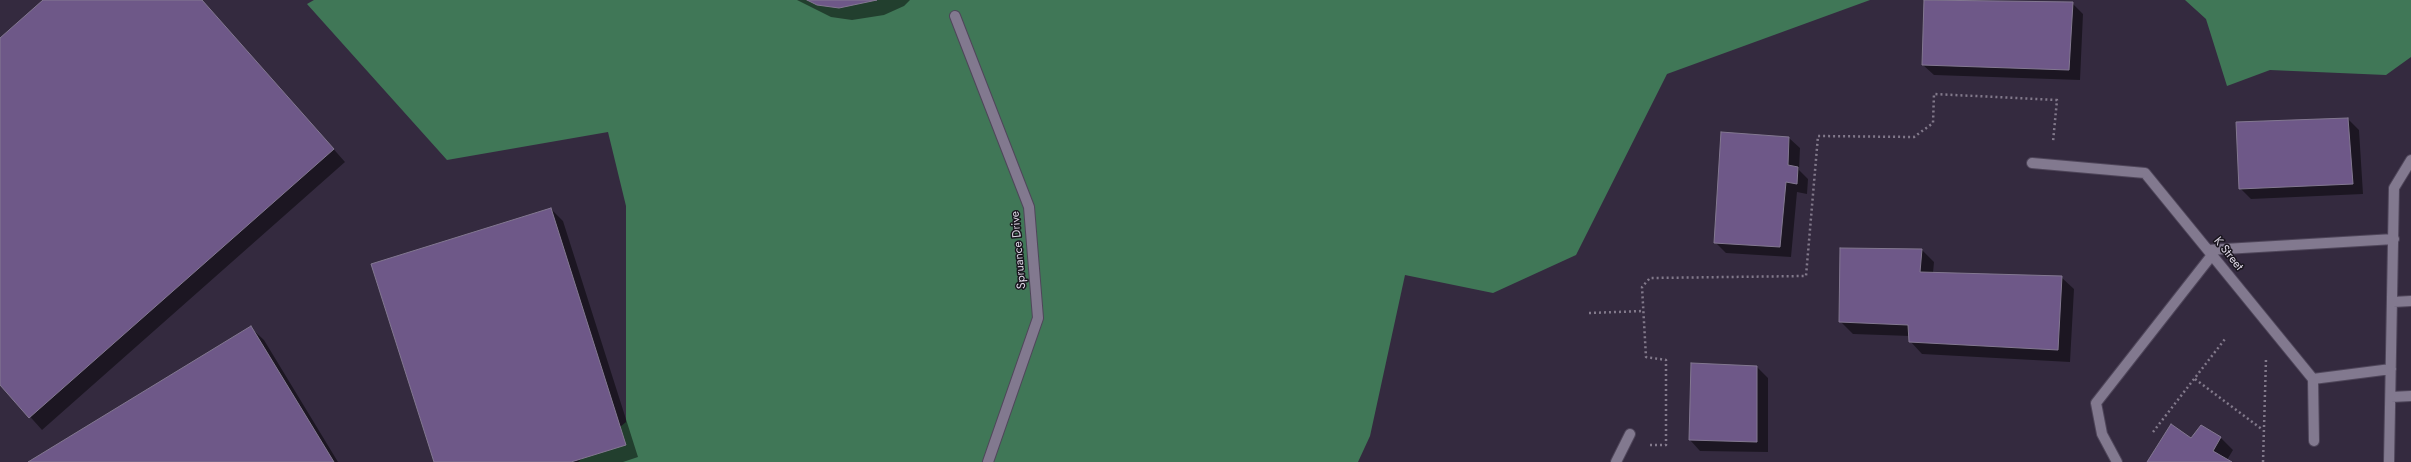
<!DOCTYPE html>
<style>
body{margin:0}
canvas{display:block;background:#342a3f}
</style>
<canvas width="2411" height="462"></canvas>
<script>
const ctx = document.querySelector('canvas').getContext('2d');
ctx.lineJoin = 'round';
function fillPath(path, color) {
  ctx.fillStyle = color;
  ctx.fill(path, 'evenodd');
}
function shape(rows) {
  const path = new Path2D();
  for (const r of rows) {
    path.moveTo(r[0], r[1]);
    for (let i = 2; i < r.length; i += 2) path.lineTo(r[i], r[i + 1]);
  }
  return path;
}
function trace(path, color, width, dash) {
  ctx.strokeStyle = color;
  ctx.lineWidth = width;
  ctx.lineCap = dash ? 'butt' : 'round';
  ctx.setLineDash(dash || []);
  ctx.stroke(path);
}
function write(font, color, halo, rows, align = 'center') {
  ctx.font = font + ' Jost,sans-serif';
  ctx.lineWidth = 3;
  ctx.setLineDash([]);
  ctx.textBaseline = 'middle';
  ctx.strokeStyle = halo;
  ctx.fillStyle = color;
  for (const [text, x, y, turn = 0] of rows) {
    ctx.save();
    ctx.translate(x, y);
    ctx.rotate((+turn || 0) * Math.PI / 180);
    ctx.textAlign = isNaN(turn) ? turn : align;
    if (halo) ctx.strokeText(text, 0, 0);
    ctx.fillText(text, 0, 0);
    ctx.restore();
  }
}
fillPath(shape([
 [314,0,1870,0,1667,74,1576,255,1493,293,1405,275,1370,436,1358,462,578,462,626,422,626,206,608,132,447,160,307,4],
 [2185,0,2411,0,2411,57,2386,75,2270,70,2227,86,2206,19]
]), '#407757');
fillPath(shape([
 [44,0,202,0,345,162,42,430,0,383,0,39],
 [797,0,910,0,904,6,884,15,852,20,831,17],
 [1925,0,2072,3,2083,14,2080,80,1934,75,1923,65],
 [2348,119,2359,130,2363,194,2251,199,2240,188],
 [1789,138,1800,148,1799,170,1808,179,1807,194,1797,192,1791,257,1726,253,1715,242],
 [551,209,563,221,638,457,623,462,435,462],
 [1922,250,1934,262,1933,273,2061,277,2074,289,2070,362,1922,354,1910,341,1910,336,1853,334,1840,321],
 [251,328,264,340,338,462,30,462],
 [1757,367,1768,378,1768,452,1700,451,1690,440],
 [2201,426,2221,438,2233,450,2227,460,2230,462,2148,462,2192,440]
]), '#0007');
const building = shape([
 [43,0,202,0,334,149,29,418,0,385,0,38,43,0],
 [807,0,877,0,839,8,817,5,807,0],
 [1924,0,2073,2,2069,70,1922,65,1924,0],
 [2348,118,2353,184,2239,189,2236,122,2348,118],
 [1721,132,1789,137,1788,165,1798,167,1797,184,1786,182,1780,247,1714,243,1721,132],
 [551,208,626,445,571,462,434,462,371,264,551,208],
 [1840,248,1922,249,1920,272,2062,276,2058,350,1909,342,1908,325,1839,322,1840,248],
 [251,326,334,462,28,462,251,326],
 [1691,363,1757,366,1757,442,1689,440,1691,363],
 [2171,424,2191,438,2201,425,2221,437,2213,451,2232,462,2147,462,2171,424]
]);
fillPath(building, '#6e5888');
trace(building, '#837891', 1);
const minor = shape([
 [955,16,1029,207,1038,318,988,462],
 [2032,163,2145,173,2313,379,2391,369],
 [2208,250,2394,239],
 [2393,302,2411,301],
 [2313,379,2314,441],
 [2391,397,2411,396],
 [1616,462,1630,434],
 [2117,462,2102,434,2096,403,2212,255],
 [2389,462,2394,188,2411,160]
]);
trace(minor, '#4f465a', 12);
trace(shape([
 [1589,313,1643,311],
 [2195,379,2263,430],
 [2153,432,2225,339],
 [1650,445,1666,445,1666,360,1646,357,1642,287,1650,278,1806,276,1818,136,1914,137,1933,123,1934,94,2057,100,2053,142],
 [2263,462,2266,359]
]), '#82798b', 2.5, [2, 3]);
trace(minor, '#82798f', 10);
write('12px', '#ddd7e5', '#19151e', [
 ["Spruance Drive",1019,250,-95],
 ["K Street",2228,254,51]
]);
</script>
